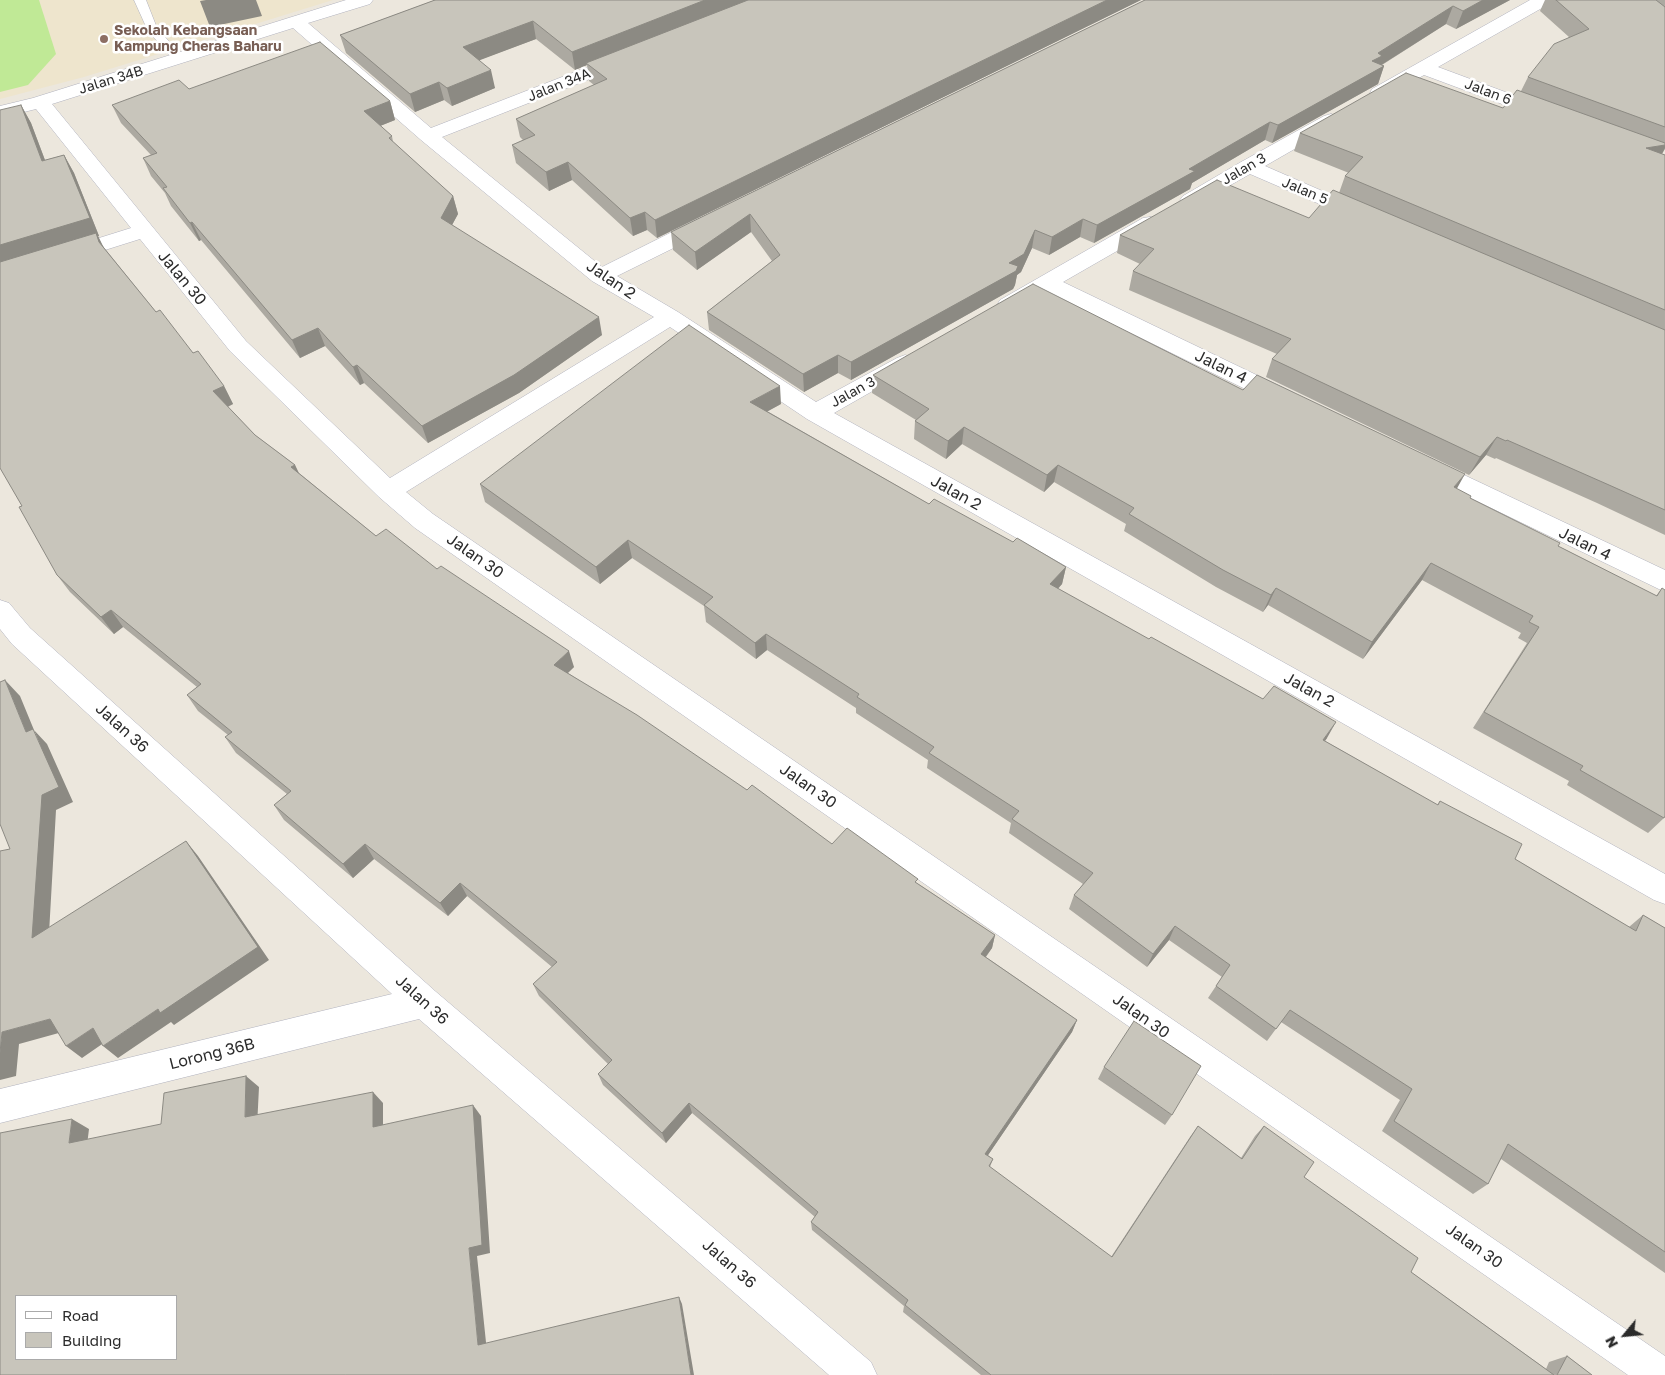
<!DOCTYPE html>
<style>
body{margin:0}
#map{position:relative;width:1665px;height:1375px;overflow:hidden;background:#ece7dd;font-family:"Golos Text",sans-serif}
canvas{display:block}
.legend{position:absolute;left:15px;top:1295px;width:162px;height:65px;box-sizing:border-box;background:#fff;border:1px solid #aaa;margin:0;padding:6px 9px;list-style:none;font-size:15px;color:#2b2b2b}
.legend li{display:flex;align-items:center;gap:10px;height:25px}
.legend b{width:25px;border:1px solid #aaa}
.north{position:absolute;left:1600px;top:1310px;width:50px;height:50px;-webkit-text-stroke:4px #fff;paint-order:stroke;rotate:242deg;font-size:14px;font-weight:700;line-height:20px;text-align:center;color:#2b2b2b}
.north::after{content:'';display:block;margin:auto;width:18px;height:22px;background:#2b2b2b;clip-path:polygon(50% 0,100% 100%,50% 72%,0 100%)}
</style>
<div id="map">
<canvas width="1665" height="1375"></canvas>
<ul class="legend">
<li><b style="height:6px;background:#fff"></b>Road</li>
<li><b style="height:14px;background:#c8c5bb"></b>Building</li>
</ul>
<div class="north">N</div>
</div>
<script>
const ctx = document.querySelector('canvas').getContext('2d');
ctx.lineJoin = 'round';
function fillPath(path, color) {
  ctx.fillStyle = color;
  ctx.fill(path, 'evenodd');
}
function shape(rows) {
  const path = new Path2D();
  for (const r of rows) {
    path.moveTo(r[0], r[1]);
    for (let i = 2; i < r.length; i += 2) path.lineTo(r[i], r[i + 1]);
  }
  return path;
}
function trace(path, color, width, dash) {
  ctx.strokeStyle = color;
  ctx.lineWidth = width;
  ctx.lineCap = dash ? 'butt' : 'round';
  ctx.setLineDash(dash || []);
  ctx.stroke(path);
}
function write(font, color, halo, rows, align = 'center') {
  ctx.font = font + ' "Golos Text",sans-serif';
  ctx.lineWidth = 5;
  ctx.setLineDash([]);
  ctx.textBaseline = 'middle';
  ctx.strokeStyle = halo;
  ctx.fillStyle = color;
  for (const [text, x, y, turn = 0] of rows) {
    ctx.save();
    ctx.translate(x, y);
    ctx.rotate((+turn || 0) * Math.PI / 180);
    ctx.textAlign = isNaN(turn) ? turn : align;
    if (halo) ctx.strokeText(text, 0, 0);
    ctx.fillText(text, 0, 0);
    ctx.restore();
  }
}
fillPath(shape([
 [0,0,333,0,84,77,0,99]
]), '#eee5cd');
fillPath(shape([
 [0,0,39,0,56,54,28,85,0,92]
]), '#c0e996');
const lane = shape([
 [134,0,146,0,157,28,183,57,185,59,183,61,175,61,148,31,134,0]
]);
const street = shape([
 [346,0,373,0,370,4,308,23,431,128,616,56,622,55,628,56,631,60,628,64,442,137,602,267,698,219,705,218,712,219,715,224,712,229,617,276,678,312,816,402,897,358,905,355,913,358,916,363,913,368,834,413,1665,874,1665,904,1654,900,807,419,670,327,406,492,433,514,1665,1356,1665,1375,1628,1375,415,528,379,497,230,351,140,239,0,283,0,269,131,228,36,109,0,118,0,106,33,98,346,0],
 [293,28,421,140,592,281,654,317,390,478,246,341,52,104,293,28],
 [1530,0,1552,0,1549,4,1438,67,1551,109,1554,113,1551,117,1544,119,1537,117,1424,75,1386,97,1379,99,1372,97,1370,93,1372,89,1530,0],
 [1331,114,1338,116,1341,120,1338,124,1265,166,1366,210,1369,214,1366,218,1359,220,1352,218,1250,174,1197,204,1190,206,1183,204,1180,200,1183,196,1241,162,1324,116,1331,114],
 [1150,217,1157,218,1160,223,1157,228,1063,282,1294,393,1298,399,1294,405,1286,407,1278,405,1047,292,1016,310,1008,312,1000,310,997,305,1000,300,1143,218,1150,217],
 [1426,457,1665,570,1665,592,1417,472,1414,466,1417,460,1426,457],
 [0,600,9,603,30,628,435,991,871,1362,877,1375,829,1375,419,1019,0,1123,0,1089,392,994,12,644,0,629,0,600]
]);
trace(lane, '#b1b2be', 1);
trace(street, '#b1b2be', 1);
fillPath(lane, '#fff');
fillPath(street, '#fff');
fillPath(shape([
 [435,0,1141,0,657,238,647,230,633,236,572,180,549,191,516,163,512,145,523,140,520,137,516,119,594,85,589,81,587,65,575,70,536,39,479,60,495,88,452,106,444,100,415,112,346,53,340,35],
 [1145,0,1510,0,1456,29,1446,24,1382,65,1384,66,1378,84,1272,143,1265,140,1192,183,1190,189,1094,243,1080,237,1049,255,1032,248,1021,272,1017,275,1015,285,1013,289,851,380,838,373,804,392,709,330,707,312,772,261,751,232,697,270,673,250,671,232],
 [1545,0,1665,0,1665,149,1662,154,1665,155,1665,535,1597,503,1496,458,1495,459,1486,455,1469,475,1266,377,1272,359,1277,354,1129,290,1133,271,1140,264,1117,253,1120,235,1309,218,1339,193,1345,176,1349,173,1294,151,1300,133,1503,108,1521,91,1528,77,1569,37,1540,11],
 [189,89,390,101,395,120,380,126,392,136,393,142,453,196,458,214,452,225,602,335,519,393,428,443,364,383,360,385,325,346,300,358,201,240,199,241,171,206,165,193,151,176,143,158,151,155,121,123,112,105],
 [21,105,31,123,45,160,64,155,74,173,99,236,98,236,102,245,156,312,193,353,224,386,233,404,228,407,255,435,295,465,299,473,376,536,437,569,574,667,568,673,747,790,832,844,917,883,995,935,992,948,986,957,1077,1020,1072,1032,988,1155,993,1159,990,1167,1111,1257,1190,1137,1198,1126,1241,1158,1255,1136,1264,1126,1304,1177,1411,1272,1546,1369,1549,1362,1567,1356,1592,1375,981,1375,903,1312,904,1306,812,1230,811,1222,815,1217,692,1113,666,1143,603,1085,598,1074,608,1064,539,996,533,984,552,967,467,896,448,916,374,859,353,878,284,820,274,805,287,794,236,753,225,737,228,735,198,711,187,695,197,687,123,627,114,634,70,592,57,575,22,506],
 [873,375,1243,390,1457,489,1470,498,1558,546,1656,596,1662,588,1664,818,1648,833,1567,785,1569,781,1473,728,1527,643,1518,638,1521,633,1422,580,1363,659,1268,605,1263,612,1216,587,1124,531,1126,524,1054,482,1044,492,962,444,946,459,914,439,915,421,916,420,872,393],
 [781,404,767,411,929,504,1066,567,1062,584,1058,589,1327,738,1325,741,1437,805,1440,801,1515,859,1629,927,1643,915,1665,928,1665,1273,1501,1159,1488,1184,1473,1194,1382,1131,1400,1100,1281,1022,1267,1041,1208,998,1222,977,1169,940,1147,967,1069,909,1074,895,1083,884,1009,833,1011,823,927,768,928,760,856,713,856,708,767,650,756,659,706,622,704,606,632,558,600,584,485,502,480,484],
 [1104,1067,1172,1115,1165,1125,1098,1079]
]), '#aca9a1');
fillPath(shape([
 [206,0,256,0,262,16,210,27,200,1],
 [705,0,752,0,586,63,587,65,575,70,572,52],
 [1107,0,1141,0,657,238,655,220],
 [1483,0,1510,0,1456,29,1463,11],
 [1453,6,1446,24,1378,67,1384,66,1378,84,1272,143,1278,125,1372,61,1378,53],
 [533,21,536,39,467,65,463,47],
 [491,70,495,88,452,106,447,88],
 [439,82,444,100,415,112,410,94],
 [390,101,395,120,370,130,364,111],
 [21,105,31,123,52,179,42,161],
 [1270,122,1265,140,1192,183,1190,189,1094,243,1097,225,1189,169],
 [1665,145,1665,148,1657,163,1646,148],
 [64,155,74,173,99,236,98,236,106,252,0,267,0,245],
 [568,162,572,180,549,191,546,172],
 [453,196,458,214,446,236,441,218],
 [645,212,647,230,633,236,630,218],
 [750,214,751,232,697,270,695,252],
 [1083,219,1080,237,1049,255,1052,237],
 [192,222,201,240,199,241,190,223],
 [1035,230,1032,248,1021,272,1017,275,1015,285,1013,289,851,380,851,362,1009,263],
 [599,317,602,335,519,393,428,443,422,426],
 [318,328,325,346,300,358,292,340],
 [838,355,838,373,804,392,803,374],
 [357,365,364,383,360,385,353,367],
 [224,386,233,404,222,409,213,391],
 [780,386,781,404,752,420,750,402],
 [964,427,962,444,946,459,948,441],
 [1497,437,1486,455,1469,475,1480,457],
 [295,465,303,483,291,467],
 [1058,465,1054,482,1044,492,1047,475],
 [1465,474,1455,492,1454,487],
 [628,540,632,558,600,584,596,567],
 [1431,563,1422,580,1363,659,1372,642],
 [1066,567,1062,584,1046,601,1050,584],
 [1276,588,1268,605,1263,612,1271,595],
 [111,610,123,627,114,634,101,617],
 [766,634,767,650,756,659,755,643],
 [569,651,574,667,559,681,554,665],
 [5,680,20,696,41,747,26,732],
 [1336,722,1327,738,1315,755,1323,740],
 [33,729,47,744,73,802,56,810,48,951,32,938],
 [186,841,198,856,269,960,174,1025,171,1022,118,1058,103,1046,158,1009],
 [365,844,374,859,353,878,343,864],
 [460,883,467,896,448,916,440,903],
 [1175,926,1169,940,1147,967,1153,954],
 [995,935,992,948,978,967,981,954],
 [50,1019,66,1031,19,1044,16,1076,0,1080,0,1053,2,1032],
 [1077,1020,1072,1032,982,1164,985,1154],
 [93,1028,108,1040,82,1058,66,1046],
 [246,1076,259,1087,257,1127,245,1117],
 [373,1092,383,1103,383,1137,373,1127],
 [689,1103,692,1113,666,1143,662,1133],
 [473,1105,481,1116,490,1253,477,1256,487,1352,478,1345,469,1248],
 [72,1119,89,1129,86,1153,69,1143],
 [679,1297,682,1304,694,1375,691,1375]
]), '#8c8a83');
const building = shape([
 [435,0,705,0,572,52,533,21,463,47,491,70,447,88,439,82,410,94,340,35,435,0],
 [748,0,1107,0,655,220,645,212,630,218,568,162,546,172,512,145,535,135,516,119,607,79,586,63,748,0],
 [1145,0,1483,0,1463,11,1453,6,1378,53,1382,56,1372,61,1384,66,1278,125,1270,122,1189,169,1195,171,1097,225,1083,219,1052,237,1035,230,1024,254,1009,263,1018,266,1016,271,851,362,838,355,803,374,707,312,780,255,750,214,695,252,671,232,1145,0],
 [1556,0,1656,0,1665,7,1665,127,1528,77,1554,44,1589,29,1556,0],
 [320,42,390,101,364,111,392,136,389,138,453,196,441,218,599,317,514,375,422,426,357,365,353,367,318,328,292,340,192,222,190,223,163,188,167,187,143,158,157,153,112,105,179,80,189,89,320,42],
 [1406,73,1503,108,1517,90,1665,143,1665,145,1646,148,1665,155,1665,310,1345,176,1363,157,1300,133,1406,73],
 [21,105,42,161,64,155,90,218,0,245,0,110,21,105],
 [1217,180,1309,218,1333,190,1665,330,1665,510,1609,485,1507,440,1506,441,1497,437,1480,457,1272,359,1291,339,1133,271,1154,249,1120,235,1217,180],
 [96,233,99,242,156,312,160,310,193,353,198,351,224,386,213,391,255,435,295,465,291,467,376,536,386,529,437,569,441,566,569,651,554,665,637,715,747,790,752,785,832,844,847,828,918,879,915,882,995,935,981,954,1077,1020,985,1154,993,1159,989,1166,1112,1257,1198,1126,1242,1159,1264,1126,1314,1162,1304,1177,1418,1258,1411,1272,1554,1375,991,1375,905,1305,908,1300,811,1222,818,1212,689,1103,662,1133,598,1074,612,1060,533,984,557,962,460,883,440,903,365,844,343,864,274,805,291,791,225,737,232,732,187,695,201,684,111,610,101,617,57,575,19,507,22,506,0,468,0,262,96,233],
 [1033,284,1243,390,1257,375,1465,474,1454,487,1471,496,1470,498,1560,543,1558,546,1657,596,1662,588,1665,590,1665,816,1664,818,1580,770,1583,766,1484,712,1539,627,1529,622,1533,616,1431,563,1372,642,1276,588,1271,595,1223,570,1129,514,1134,508,1058,465,1047,475,964,427,948,441,915,421,929,409,873,375,1033,284],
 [689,325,780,386,750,402,929,504,934,499,1013,542,1017,538,1066,567,1050,584,1149,639,1151,637,1263,699,1274,686,1336,722,1323,740,1438,805,1440,801,1522,844,1515,859,1636,931,1643,915,1665,928,1665,1252,1508,1144,1488,1184,1394,1121,1412,1089,1290,1010,1276,1029,1216,986,1230,965,1175,926,1153,954,1074,895,1093,873,1012,819,1019,811,929,753,934,747,857,697,859,694,766,634,755,643,704,605,713,597,628,540,596,567,480,484,689,325],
 [5,680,26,732,33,729,59,787,42,795,32,938,186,841,258,947,160,1013,158,1009,103,1046,93,1028,66,1046,50,1019,2,1032,0,1053,0,851,10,849,0,824,0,682,5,680],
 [1134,1021,1201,1066,1172,1115,1104,1067,1134,1021],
 [246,1076,245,1117,373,1092,373,1127,473,1105,482,1245,469,1248,478,1345,679,1297,691,1375,0,1375,0,1133,72,1119,69,1143,161,1124,164,1093,246,1076],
 [16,1296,176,1296,176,1359,16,1359,16,1296],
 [1567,1356,1592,1375,1557,1375,1567,1356]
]);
fillPath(building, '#c8c5bb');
trace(building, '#8c8a83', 1);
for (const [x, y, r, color] of [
 [104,39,5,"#8d6e63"]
]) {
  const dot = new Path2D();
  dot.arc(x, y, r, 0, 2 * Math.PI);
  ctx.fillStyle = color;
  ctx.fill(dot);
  trace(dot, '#fff', 2);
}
write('bold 14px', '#785e54', '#fff', [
 ["Sekolah Kebangsaan",114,31],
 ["Kampung Cheras Baharu",114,47]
], 'left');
write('14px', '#2b2b2b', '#fff', [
 ["Jalan 34B",111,80,-17],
 ["Jalan 34A",559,85,-22],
 ["Jalan 6",1488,92,21],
 ["Jalan 3",1244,169,-30],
 ["Jalan 5",1305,191,23],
 ["Jalan 3",853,392,-29]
]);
write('16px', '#2b2b2b', '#fff', [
 ["Jalan 30",182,278,50],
 ["Jalan 2",611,280,34],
 ["Jalan 4",1221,367,26],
 ["Jalan 2",956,493,29],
 ["Jalan 4",1585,544,26],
 ["Jalan 30",475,556,35],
 ["Jalan 2",1309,690,29],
 ["Jalan 36",122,728,42],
 ["Jalan 30",808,786,35],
 ["Jalan 36",422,1000,42],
 ["Jalan 30",1141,1016,35],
 ["Lorong 36B",212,1054,-14],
 ["Jalan 30",1474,1246,35],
 ["Jalan 36",729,1264,41]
]);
</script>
